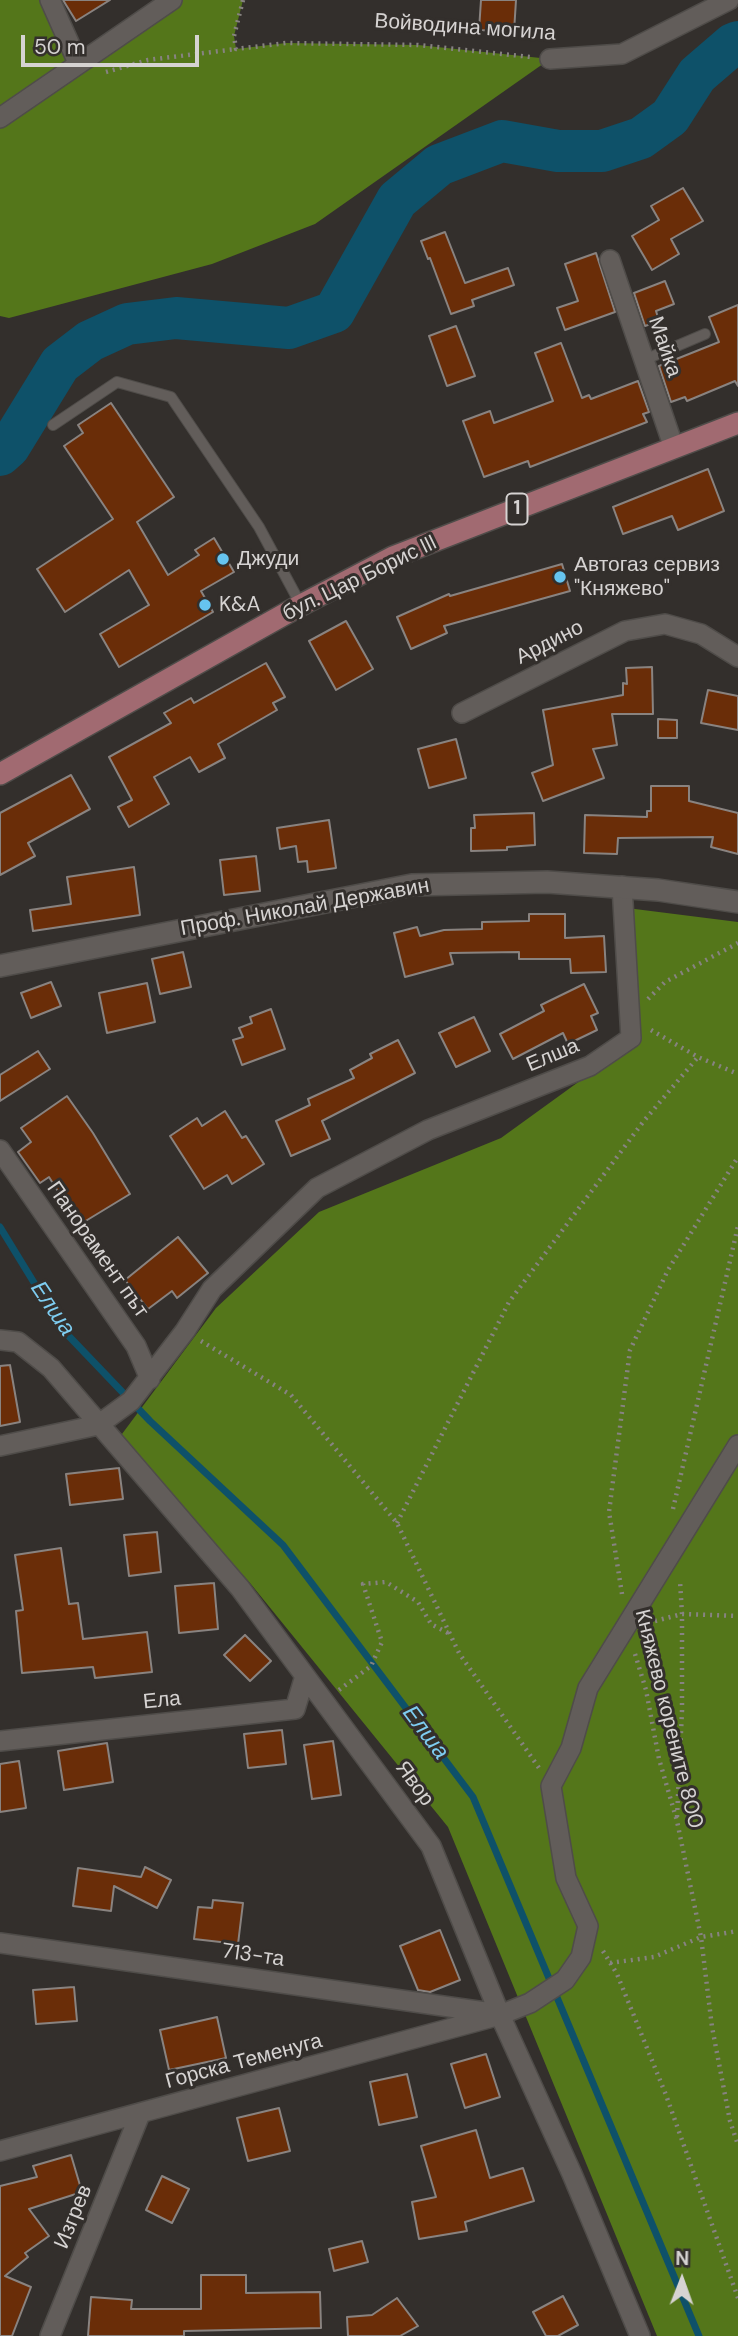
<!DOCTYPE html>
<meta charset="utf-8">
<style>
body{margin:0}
#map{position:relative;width:738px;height:2336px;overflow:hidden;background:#332f2c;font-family:"DM Sans",sans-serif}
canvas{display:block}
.north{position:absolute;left:647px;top:2245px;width:70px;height:70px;-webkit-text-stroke:5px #332f2c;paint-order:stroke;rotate:1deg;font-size:19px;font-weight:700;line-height:28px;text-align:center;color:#d6d3d2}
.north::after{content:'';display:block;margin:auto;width:24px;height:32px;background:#d6d3d2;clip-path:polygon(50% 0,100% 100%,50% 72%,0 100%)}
.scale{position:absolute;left:21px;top:35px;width:178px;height:32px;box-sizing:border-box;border:4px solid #d6d3d2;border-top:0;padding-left:9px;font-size:21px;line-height:24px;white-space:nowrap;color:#d6d3d2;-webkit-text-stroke:5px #332f2c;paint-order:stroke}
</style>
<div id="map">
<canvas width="738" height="2336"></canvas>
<div class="north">N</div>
<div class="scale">50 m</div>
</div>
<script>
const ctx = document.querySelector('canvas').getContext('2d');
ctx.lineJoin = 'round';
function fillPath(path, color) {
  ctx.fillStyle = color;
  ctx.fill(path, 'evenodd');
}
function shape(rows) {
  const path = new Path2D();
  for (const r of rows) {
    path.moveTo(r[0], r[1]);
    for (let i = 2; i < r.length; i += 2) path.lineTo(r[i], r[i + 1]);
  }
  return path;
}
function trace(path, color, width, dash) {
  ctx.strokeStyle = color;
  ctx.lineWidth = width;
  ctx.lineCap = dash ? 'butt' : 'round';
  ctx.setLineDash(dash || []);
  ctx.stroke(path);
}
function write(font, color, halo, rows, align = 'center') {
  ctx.font = font + ' "DM Sans",sans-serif';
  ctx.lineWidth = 6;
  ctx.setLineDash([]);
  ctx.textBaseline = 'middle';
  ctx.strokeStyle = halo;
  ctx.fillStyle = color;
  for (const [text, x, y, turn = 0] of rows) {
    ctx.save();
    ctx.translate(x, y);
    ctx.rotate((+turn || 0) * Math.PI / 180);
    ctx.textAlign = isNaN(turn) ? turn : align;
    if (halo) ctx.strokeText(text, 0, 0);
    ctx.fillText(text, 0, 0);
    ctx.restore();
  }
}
fillPath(shape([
 [0,0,50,0,79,63,176,0,243,0,234,36,236,49,286,43,418,45,550,59,315,224,212,264,9,318,0,316],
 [627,908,738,922,738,2336,657,2336,448,1827,250,1583,119,1438,216,1308,319,1212,501,1138,635,1041]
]), '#54761a');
trace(shape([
 [0,1227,63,1330,150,1421,283,1545,473,1797,699,2336]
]), '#0e5169', 7);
trace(shape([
 [0,455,9,447,60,364,90,341,127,324,176,318,289,328,334,312,397,200,439,165,502,141,558,151,602,151,641,138,670,117,697,75,733,44,738,42]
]), '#0e5169', 42);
const building = shape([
 [63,0,110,0,76,21,63,0],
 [481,0,516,0,514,32,479,30,481,0],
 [683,188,703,221,671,239,679,254,652,270,632,236,659,220,651,206,683,188],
 [445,232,465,283,508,268,514,285,472,300,474,306,451,314,430,258,428,259,421,241,445,232],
 [596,253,615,312,565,330,557,308,578,301,565,264,596,253],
 [665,281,674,304,656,311,659,321,645,326,634,293,665,281],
 [738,305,738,386,735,381,687,401,685,397,671,402,659,366,719,342,709,317,738,305],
 [456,326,475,376,447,386,429,336,456,326],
 [561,343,582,398,589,395,591,399,638,381,649,412,643,414,647,422,530,467,528,461,484,477,463,421,490,411,494,423,553,401,535,353,561,343],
 [111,403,174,497,137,522,168,575,199,555,195,550,214,538,234,572,201,591,213,612,119,667,100,634,149,605,129,570,65,612,37,569,113,519,64,446,83,433,78,425,111,403],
 [708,469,724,511,678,530,672,516,623,534,613,507,708,469],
 [562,564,570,591,444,626,447,633,411,649,397,617,449,594,450,596,562,564],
 [346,621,373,669,336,690,309,641,346,621],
 [266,663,285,697,273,703,277,710,218,744,225,758,199,772,190,757,154,777,169,804,129,827,118,807,132,800,109,757,171,723,164,713,191,698,194,703,266,663],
 [652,667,653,714,612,714,617,745,593,749,604,778,543,801,532,773,553,765,543,710,623,695,623,683,627,684,626,668,652,667],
 [708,690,738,696,738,730,701,723,708,690],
 [658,719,677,720,677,738,658,738,658,719],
 [456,739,466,778,429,788,418,749,456,739],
 [71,775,90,809,28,843,35,856,0,875,0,813,71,775],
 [651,786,689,786,689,801,738,813,738,854,711,847,713,837,618,838,617,854,584,853,585,815,647,817,647,811,651,811,651,786],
 [534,813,535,845,507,847,507,850,471,851,471,828,475,828,474,815,534,813],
 [329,820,336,868,308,872,307,861,298,862,296,846,280,849,277,828,329,820],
 [256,856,260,891,224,895,220,860,256,856],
 [134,867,140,915,33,931,30,910,71,904,67,877,134,867],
 [529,914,565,914,565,938,604,936,606,972,571,973,570,959,519,959,519,952,450,953,453,964,405,977,394,933,417,927,420,936,444,930,482,929,482,922,529,921,529,914],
 [183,952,191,987,160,994,152,959,183,952],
 [51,982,61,1006,31,1018,21,993,51,982],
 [147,983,155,1022,107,1033,99,993,147,983],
 [584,984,598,1013,591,1016,597,1030,568,1044,563,1033,513,1059,500,1034,544,1011,541,1005,584,984],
 [271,1009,285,1049,242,1065,233,1040,243,1037,239,1028,252,1023,250,1017,271,1009],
 [474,1017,490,1051,456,1067,439,1033,474,1017],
 [398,1040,415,1073,322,1121,330,1139,291,1156,276,1121,310,1105,308,1099,354,1078,350,1070,372,1058,370,1054,398,1040],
 [38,1051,50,1069,0,1101,0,1075,38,1051],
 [67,1096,93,1133,130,1194,79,1225,49,1177,40,1183,18,1152,31,1142,21,1128,67,1096],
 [225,1111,242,1138,246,1136,264,1164,232,1184,227,1175,204,1189,170,1136,197,1118,202,1126,225,1111],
 [178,1237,208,1273,177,1298,172,1291,148,1309,125,1280,178,1237],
 [10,1365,20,1422,0,1426,0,1366,10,1365],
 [119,1468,123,1499,70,1505,66,1474,119,1468],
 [157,1532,161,1572,129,1576,124,1535,157,1532],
 [61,1548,69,1604,78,1603,83,1639,147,1632,152,1672,95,1678,93,1667,22,1673,16,1611,23,1610,15,1555,61,1548],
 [214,1583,218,1629,179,1633,175,1586,214,1583],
 [245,1635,271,1661,250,1681,224,1655,245,1635],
 [282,1730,286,1764,248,1768,244,1734,282,1730],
 [333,1741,341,1795,312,1799,304,1745,333,1741],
 [107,1743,113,1782,64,1790,58,1751,107,1743],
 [19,1761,26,1808,0,1812,0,1764,19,1761],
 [145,1867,171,1880,157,1908,114,1886,111,1911,73,1906,78,1868,141,1877,145,1867],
 [213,1900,243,1903,238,1944,194,1939,198,1907,212,1908,213,1900],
 [440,1930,460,1980,430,1992,418,1990,400,1946,440,1930],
 [74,1987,77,2021,36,2024,33,1990,74,1987],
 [217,2017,226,2058,169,2070,160,2030,217,2017],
 [486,2054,500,2097,465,2108,451,2064,486,2054],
 [407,2074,417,2117,379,2125,370,2082,407,2074],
 [279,2108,290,2151,248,2161,237,2118,279,2108],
 [476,2130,490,2178,523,2168,534,2201,465,2222,467,2231,419,2239,412,2202,436,2197,421,2146,476,2130],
 [71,2155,82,2192,29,2209,49,2236,25,2253,28,2257,5,2276,31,2287,12,2336,0,2336,0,2186,37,2177,33,2166,71,2155],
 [162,2176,189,2189,172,2223,146,2210,162,2176],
 [362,2241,368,2262,334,2271,329,2249,362,2241],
 [201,2275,246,2275,246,2293,320,2292,321,2328,184,2331,184,2336,88,2336,91,2297,132,2300,131,2309,201,2309,201,2275],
 [563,2296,578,2325,558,2336,546,2336,533,2312,563,2296],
 [397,2298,418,2326,400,2336,348,2336,347,2317,372,2315,397,2298]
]);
fillPath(building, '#6a2d08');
trace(building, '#898380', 2);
const service = shape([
 [644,360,705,334],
 [53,425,117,382,171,397,259,527,301,605]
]);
const minor = shape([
 [50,0,78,63],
 [550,59,622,54,729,0],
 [0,118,172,0],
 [610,260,674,448],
 [462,713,625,631,665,624,701,634,738,657],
 [0,1150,136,1346,150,1379],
 [0,1340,18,1342,51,1368,240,1588,431,1846,500,2015,572,2174,640,2336],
 [0,1446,98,1425,131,1401,185,1331,212,1289,317,1188,428,1130,590,1066,631,1038,622,886],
 [0,1741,295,1709,305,1676],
 [0,1943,492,2013],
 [0,2151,500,2015,530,2003,565,1980,581,1957,588,1926,566,1878,551,1786,571,1748,588,1688,738,1445],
 [50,2336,140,2114]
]);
const secondary = shape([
 [0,966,412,885,547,882,658,890,738,902]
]);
const primary = shape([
 [0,774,301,605,393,557,738,423]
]);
trace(service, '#4f4c49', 12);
trace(minor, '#4f4c49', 22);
trace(secondary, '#4f4c49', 24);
trace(primary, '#4f4c49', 24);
trace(shape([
 [243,0,234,36,236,49,286,43,418,45,531,57],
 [106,72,148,60,236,49],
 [648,999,665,982,738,943],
 [651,1030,698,1057,738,1074],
 [201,1341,291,1395,397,1523,459,1653,539,1768],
 [673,1509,738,1226],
 [397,1523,509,1302,643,1122,698,1057],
 [622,1594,609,1512,630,1350,668,1270,738,1157],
 [655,1621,682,1614,738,1616],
 [635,1654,646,1690,659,1759,677,1821,701,1937,712,2027,730,2121,738,2145],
 [339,1690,371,1666,382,1642,363,1584,386,1582,418,1602,431,1624,448,1633],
 [677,1817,682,1711,682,1614,680,1581],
 [603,1951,617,1974,666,2095,738,2298],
 [610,1963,654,1957,701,1937,738,1931]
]), '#878381', 4.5, [2, 5]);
trace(service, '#625d5a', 10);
trace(minor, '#625d5a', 19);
trace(secondary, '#625d5a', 21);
trace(primary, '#a16a71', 21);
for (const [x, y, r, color] of [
 [223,559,7,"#66c4ef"],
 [560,577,7,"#66c4ef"],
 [205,605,7,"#66c4ef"]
]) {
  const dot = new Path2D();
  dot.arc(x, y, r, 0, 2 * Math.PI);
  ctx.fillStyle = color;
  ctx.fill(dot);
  trace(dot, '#332f2c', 2.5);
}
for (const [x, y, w] of [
 [517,509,21]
]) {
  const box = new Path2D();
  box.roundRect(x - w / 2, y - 15.5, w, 31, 5);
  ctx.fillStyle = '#332f2c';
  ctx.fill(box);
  trace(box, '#d6d3d2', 2);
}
write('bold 19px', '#d6d3d2', null, [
 ["1",517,509]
]);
write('21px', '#d6d3d2', '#332f2c', [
 ["Войводина могила",465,28,4],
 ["Майка",664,347,71],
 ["бул. Цар Борис III",360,579,-26],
 ["Ардино",550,643,-27],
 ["Проф. Николай Державин",305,908,-10],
 ["Елша",553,1056,-23],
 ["Панорамент път",97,1250,55],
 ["Ела",162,1701,-6],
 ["Княжево корените 800",668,1719,76],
 ["Явор",414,1784,54],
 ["713-та",253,1956,8],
 ["Горска Теменуга",244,2062,-15],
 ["Изгрев",74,2217,-68]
]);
write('21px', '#d6d3d2', '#332f2c', [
 ["Джуди",237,559],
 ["Автогаз сервиз",574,565],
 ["\"Княжево\"",574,589],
 ["K&A",219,605]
], 'left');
write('italic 23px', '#7ecdf1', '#332f2c', [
 ["Елша",52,1309,56],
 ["Елша",425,1733,53]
]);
</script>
